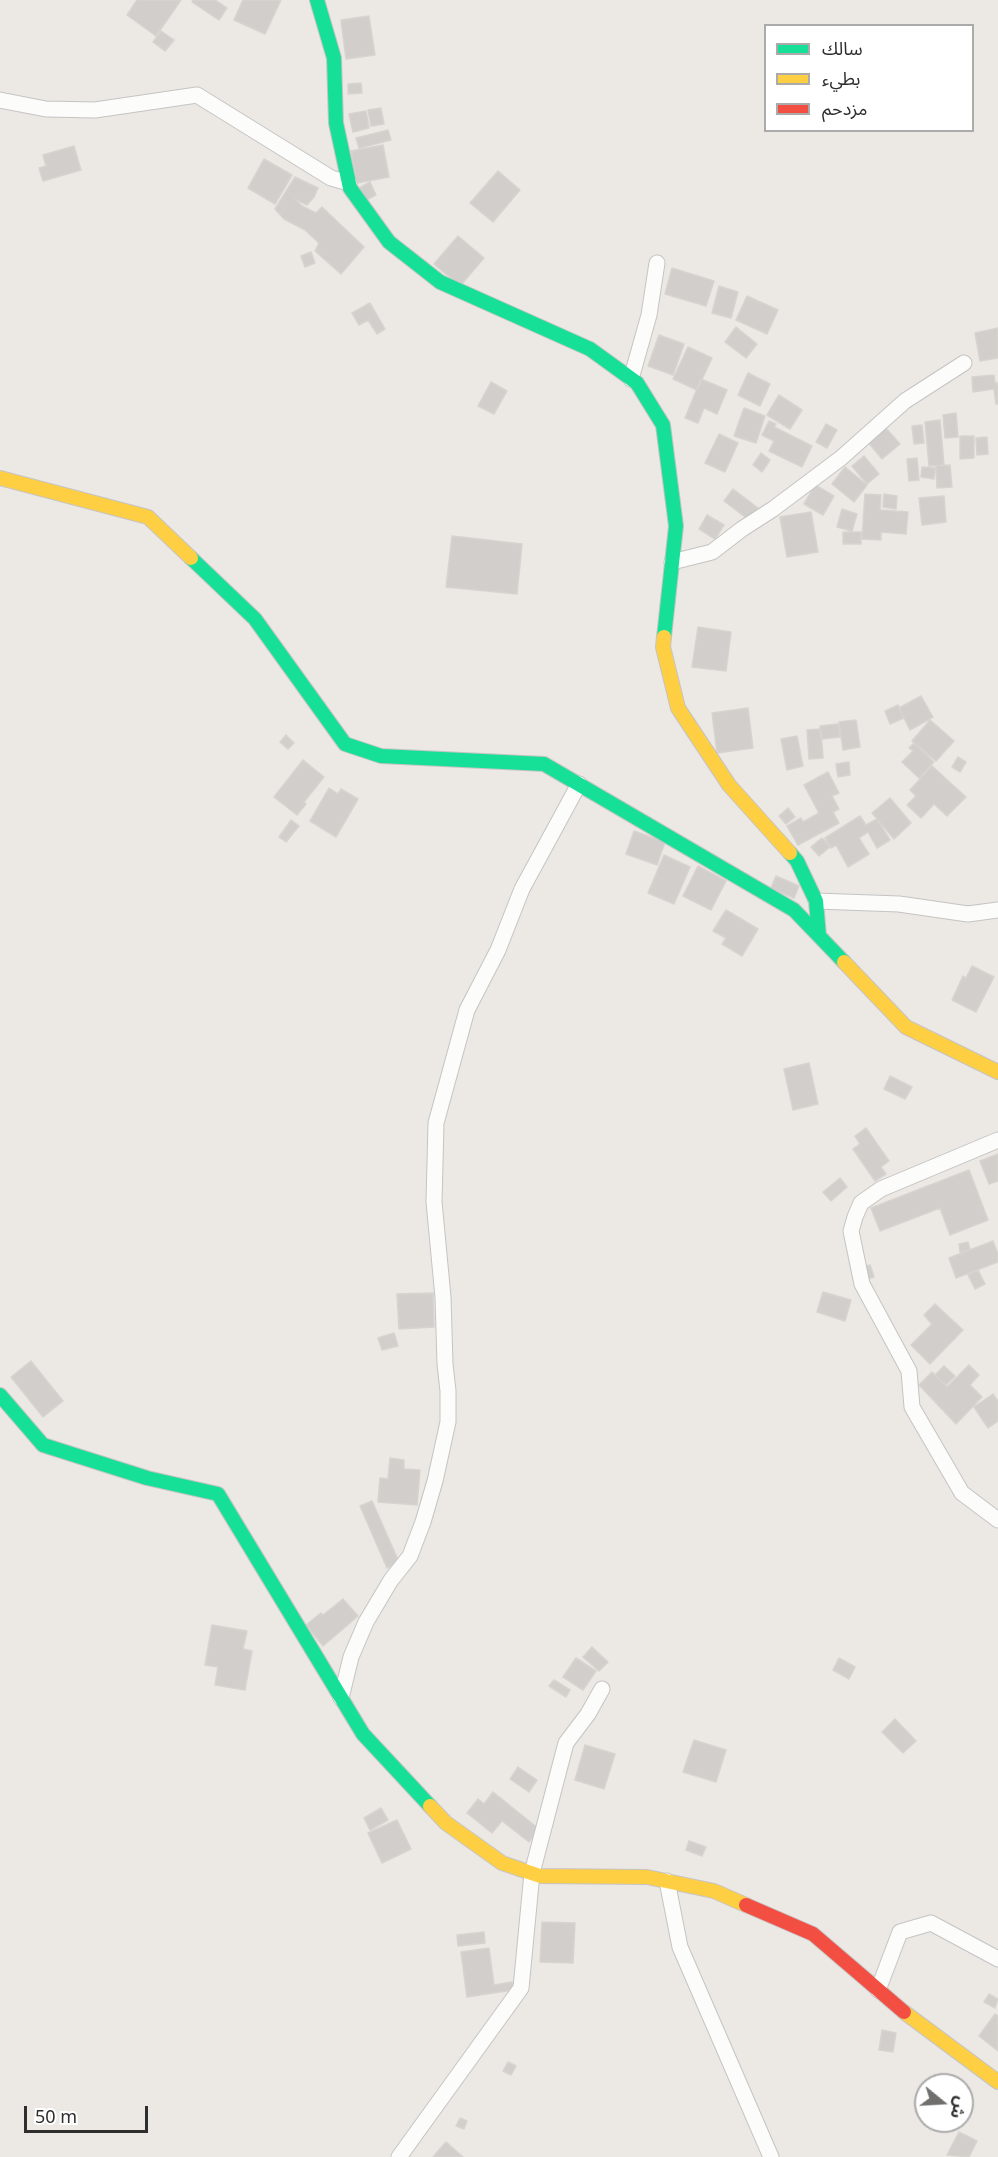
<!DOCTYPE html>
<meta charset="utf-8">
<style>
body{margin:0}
#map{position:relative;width:998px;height:2157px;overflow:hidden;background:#ece8e4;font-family:"Noto Sans","Noto Sans Arabic",sans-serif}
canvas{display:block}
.legend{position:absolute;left:764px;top:24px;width:210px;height:108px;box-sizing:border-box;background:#fff;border:2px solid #ababab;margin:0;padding:8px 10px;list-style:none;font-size:18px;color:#2e2e2e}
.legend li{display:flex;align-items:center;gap:12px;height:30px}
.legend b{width:30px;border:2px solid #ababab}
.north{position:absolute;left:914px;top:2073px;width:60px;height:60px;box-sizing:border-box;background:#fff;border:2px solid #ababab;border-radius:50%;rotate:108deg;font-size:16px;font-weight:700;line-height:24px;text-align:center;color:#2e2e2e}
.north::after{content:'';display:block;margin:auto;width:21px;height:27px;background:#706f6e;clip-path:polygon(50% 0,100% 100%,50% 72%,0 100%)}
.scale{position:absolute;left:24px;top:2106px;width:124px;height:27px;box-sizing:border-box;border:3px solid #2e2e2e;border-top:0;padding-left:8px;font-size:18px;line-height:21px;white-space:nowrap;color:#2e2e2e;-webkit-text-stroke:4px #fff;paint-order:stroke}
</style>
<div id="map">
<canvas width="998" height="2157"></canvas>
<ul class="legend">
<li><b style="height:8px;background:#16e098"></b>سالك</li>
<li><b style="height:8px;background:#ffcf43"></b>بطيء</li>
<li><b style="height:8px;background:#f24e42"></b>مزدحم</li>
</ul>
<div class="north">ش</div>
<div class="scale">50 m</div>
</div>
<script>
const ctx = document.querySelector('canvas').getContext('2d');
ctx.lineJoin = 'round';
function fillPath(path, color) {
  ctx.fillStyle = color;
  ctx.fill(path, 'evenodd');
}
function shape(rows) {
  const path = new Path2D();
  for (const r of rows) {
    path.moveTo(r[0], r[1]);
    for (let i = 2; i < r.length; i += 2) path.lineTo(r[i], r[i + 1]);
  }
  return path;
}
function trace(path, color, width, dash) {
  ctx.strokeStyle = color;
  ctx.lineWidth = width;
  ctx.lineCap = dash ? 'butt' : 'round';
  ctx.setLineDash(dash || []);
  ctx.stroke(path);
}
const building = shape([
 [137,0,181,0,156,36,127,15,137,0],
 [193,0,215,0,227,8,219,20,192,2,193,0],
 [243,0,281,0,265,34,234,20,243,0],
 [369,16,375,55,346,59,341,20,369,16],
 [161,31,174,40,165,51,153,42,161,31],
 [361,83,362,93,348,94,348,84,361,83],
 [381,108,384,124,371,126,368,110,381,108],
 [366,111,369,128,353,132,349,114,366,111],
 [388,130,391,140,359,148,356,138,388,130],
 [383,145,389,177,357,183,351,151,383,145],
 [74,146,81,170,43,181,39,168,46,166,43,155,74,146],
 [264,159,292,175,275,204,248,188,264,159],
 [498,171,520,190,493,222,470,203,498,171],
 [295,177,318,188,314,197,307,205,295,199,302,206,316,213,322,207,364,247,341,274,315,251,319,243,305,230,284,219,275,209,295,177],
 [370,182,376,195,366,200,359,188,370,182],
 [458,236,484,258,460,286,434,264,458,236],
 [311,252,315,263,305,267,301,256,311,252],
 [672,268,714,281,706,306,665,294,672,268],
 [719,286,738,292,731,318,712,313,719,286],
 [747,296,778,310,767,334,736,320,747,296],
 [370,303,385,329,377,334,368,320,359,325,352,313,370,303],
 [736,327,757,344,746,358,725,342,736,327],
 [998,328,998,358,980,361,975,333,998,328],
 [659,335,684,344,673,375,648,366,659,335],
 [688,347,712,358,697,390,673,379,688,347],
 [748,373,770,384,760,406,738,395,748,373],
 [994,375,995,383,998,383,998,404,996,404,994,389,973,392,972,377,994,375],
 [701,379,727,390,717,414,704,408,698,423,685,418,701,379],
 [491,382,507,391,494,414,478,406,491,382],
 [779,395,802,410,790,429,767,415,779,395],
 [744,408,765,416,756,443,734,436,744,408],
 [956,413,958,437,945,438,943,415,956,413],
 [940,420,944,465,929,466,925,422,940,420],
 [769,421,776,424,774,427,812,446,802,467,769,451,774,441,762,435,769,421],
 [826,424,837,430,827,448,816,442,826,424],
 [922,425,924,443,914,444,912,426,922,425],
 [885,427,900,444,882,459,868,442,885,427],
 [719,434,738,443,725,472,705,463,719,434],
 [960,436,974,436,974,458,960,459,960,436],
 [987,437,988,454,977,455,976,438,987,437],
 [761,453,770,460,762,472,753,465,761,453],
 [864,456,879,474,867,484,852,466,864,456],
 [917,458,919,480,909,481,907,459,917,458],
 [950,465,952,487,937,488,936,466,950,465],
 [845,467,867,485,854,502,832,484,845,467],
 [922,467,935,468,934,479,921,477,922,467],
 [815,485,834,496,823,515,804,504,815,485],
 [733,489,758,508,749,520,724,501,733,489],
 [865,494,881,495,880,510,908,512,906,534,881,532,881,540,862,539,865,494],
 [884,494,897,496,896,509,883,507,884,494],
 [944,496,946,522,922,525,919,498,944,496],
 [842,509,857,514,852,531,837,527,842,509],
 [811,512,818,552,787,557,780,517,811,512],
 [707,515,724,525,715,539,699,529,707,515],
 [843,532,861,532,861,544,843,544,843,532],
 [452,536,522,544,517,594,446,587,452,536],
 [698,627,731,632,726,671,692,667,698,627],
 [921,696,933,717,910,730,899,708,921,696],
 [898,705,904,718,890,724,885,711,898,705],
 [748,708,753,748,717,753,712,713,748,708],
 [856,720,860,747,843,750,839,722,856,720],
 [930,720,954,741,936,761,912,741,930,720],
 [838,724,840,737,821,739,820,726,838,724],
 [821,729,823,758,809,759,807,730,821,729],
 [286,735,294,743,288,749,280,742,286,735],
 [797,736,803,766,787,770,781,739,797,736],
 [914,743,934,762,919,778,902,762,913,751,909,748,914,743],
 [958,757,966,762,960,772,952,767,958,757],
 [303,760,324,777,304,802,306,804,297,815,274,797,303,760],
 [849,762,850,775,838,777,836,764,849,762],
 [932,766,966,797,947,816,934,804,921,818,907,805,916,796,910,790,932,766],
 [828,772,839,793,832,796,839,809,833,812,839,823,798,845,787,826,801,818,803,822,819,813,804,785,828,772],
 [329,788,338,794,341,789,358,799,336,837,310,821,329,788],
 [890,798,911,823,894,839,872,813,890,798],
 [788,808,795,817,786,824,779,816,788,808],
 [860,816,866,825,877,819,890,840,877,848,868,832,859,838,869,854,848,867,836,845,831,848,825,838,860,816],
 [291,820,299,826,286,842,279,837,291,820],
 [634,831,665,842,657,865,626,854,634,831],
 [822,838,830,847,819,856,811,847,822,838],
 [664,855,690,867,674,904,648,893,664,855],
 [698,866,726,881,711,910,683,896,698,866],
 [776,876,799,886,794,898,771,888,776,876],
 [726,910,758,929,742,956,722,944,726,938,713,931,726,910],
 [972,966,994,977,976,1012,952,1000,963,976,966,978,972,966],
 [809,1063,818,1104,793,1110,784,1069,809,1063],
 [890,1076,912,1087,905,1099,884,1089,890,1076],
 [866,1128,889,1161,881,1167,886,1174,875,1181,853,1149,860,1144,855,1136,866,1128],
 [998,1154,998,1181,989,1184,980,1161,998,1154],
 [969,1170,988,1220,950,1235,940,1208,880,1231,871,1208,969,1170],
 [840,1178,847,1187,831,1201,823,1192,840,1178],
 [993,1241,998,1254,998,1262,956,1278,949,1258,993,1241],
 [968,1242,970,1250,960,1252,959,1244,968,1242],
 [870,1265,874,1277,867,1279,863,1267,870,1265],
 [978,1270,985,1284,975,1289,968,1275,978,1270],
 [823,1292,851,1300,845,1321,817,1312,823,1292],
 [433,1293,434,1327,399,1329,397,1294,433,1293],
 [935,1304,963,1330,930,1364,911,1345,932,1324,924,1315,935,1304],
 [394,1333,398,1346,382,1350,378,1338,394,1333],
 [31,1361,63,1401,43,1417,11,1377,31,1361],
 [969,1365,979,1375,970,1385,982,1397,956,1424,919,1385,932,1372,947,1387,969,1365],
 [944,1366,955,1376,946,1385,935,1375,944,1366],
 [993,1394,998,1401,998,1421,988,1428,974,1407,993,1394],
 [390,1458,404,1460,404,1469,420,1470,417,1505,378,1502,380,1478,388,1479,390,1458],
 [372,1501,399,1562,387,1568,360,1506,372,1501],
 [343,1599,358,1616,323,1646,306,1625,321,1613,323,1615,343,1599],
 [212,1625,247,1631,243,1649,252,1651,245,1690,215,1685,218,1667,205,1665,212,1625],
 [592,1647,608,1662,599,1671,583,1657,592,1647],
 [576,1658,596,1671,583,1690,563,1677,576,1658],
 [839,1658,855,1667,849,1679,833,1670,839,1658],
 [554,1680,570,1690,566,1697,549,1686,554,1680],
 [895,1719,916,1741,903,1753,882,1732,895,1719],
 [694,1740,726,1750,716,1782,683,1772,694,1740],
 [585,1745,615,1754,604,1789,575,1780,585,1745],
 [518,1767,537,1780,529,1792,510,1779,518,1767],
 [493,1792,539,1829,529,1842,502,1821,492,1833,467,1813,478,1799,484,1804,493,1792],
 [381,1808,388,1820,370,1830,364,1818,381,1808],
 [397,1820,411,1849,382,1863,368,1833,397,1820],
 [689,1841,706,1847,702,1856,686,1850,689,1841],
 [542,1922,575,1923,573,1963,540,1962,542,1922],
 [484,1932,485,1943,458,1946,457,1935,484,1932],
 [489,1948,494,1985,512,1982,513,1990,467,1997,461,1952,489,1948],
 [989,1994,998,1999,995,2008,984,2002,989,1994],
 [995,2014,998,2016,998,2051,979,2036,995,2014],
 [882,2030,896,2033,893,2052,879,2050,882,2030],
 [508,2062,516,2066,511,2075,503,2071,508,2062],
 [460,2118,467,2121,464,2129,456,2126,460,2118],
 [959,2132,977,2141,969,2157,947,2155,959,2132],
 [446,2142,463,2157,433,2157,446,2142]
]);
fillPath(building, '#d1cecb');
trace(building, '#d7d4d0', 1.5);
const street = shape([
 [0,100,46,109,95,110,197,95,331,178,349,183],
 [631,379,649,315,657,263],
 [672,562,712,552,742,529,773,509,841,458,905,401,964,363],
 [816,901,899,904,968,914,998,910],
 [998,1140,881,1189,861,1203,855,1217,851,1231,862,1284,909,1371,912,1407,962,1493,998,1520],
 [341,1698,351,1657,366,1622,391,1580,410,1556,423,1522,435,1481,448,1422,448,1391,445,1364,443,1297,434,1202,436,1123,467,1010,498,950,522,889,579,784],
 [667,1881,680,1947,771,2157],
 [878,1990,900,1932,931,1923,998,1959],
 [399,2157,521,1988,532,1873,566,1743,588,1714,602,1689]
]);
const fast = shape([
 [317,0,334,58,336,123,350,188,389,242,440,282,590,349,637,383,663,425,676,526,664,637],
 [191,558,255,619,345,744,381,756,544,764,794,910,844,962],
 [790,853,797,861,816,901,819,936],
 [0,1395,43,1445,147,1478,218,1494,363,1734,430,1806]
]);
const slow = shape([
 [0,478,148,517,191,558],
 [664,637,663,647,678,708,729,785,790,853],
 [844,962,906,1027,998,1072],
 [430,1806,446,1823,502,1863,540,1876,647,1877,714,1891,746,1905],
 [904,2012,998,2082]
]);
const jam = shape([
 [746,1905,813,1934,904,2012]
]);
trace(street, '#c5c4c5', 17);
trace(fast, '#c5c4c5', 16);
trace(slow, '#c5c4c5', 16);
trace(jam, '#c5c4c5', 16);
trace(street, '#fcfcfb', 15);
trace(fast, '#16e098', 14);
trace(slow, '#ffcf43', 14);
trace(jam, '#f24e42', 14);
</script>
